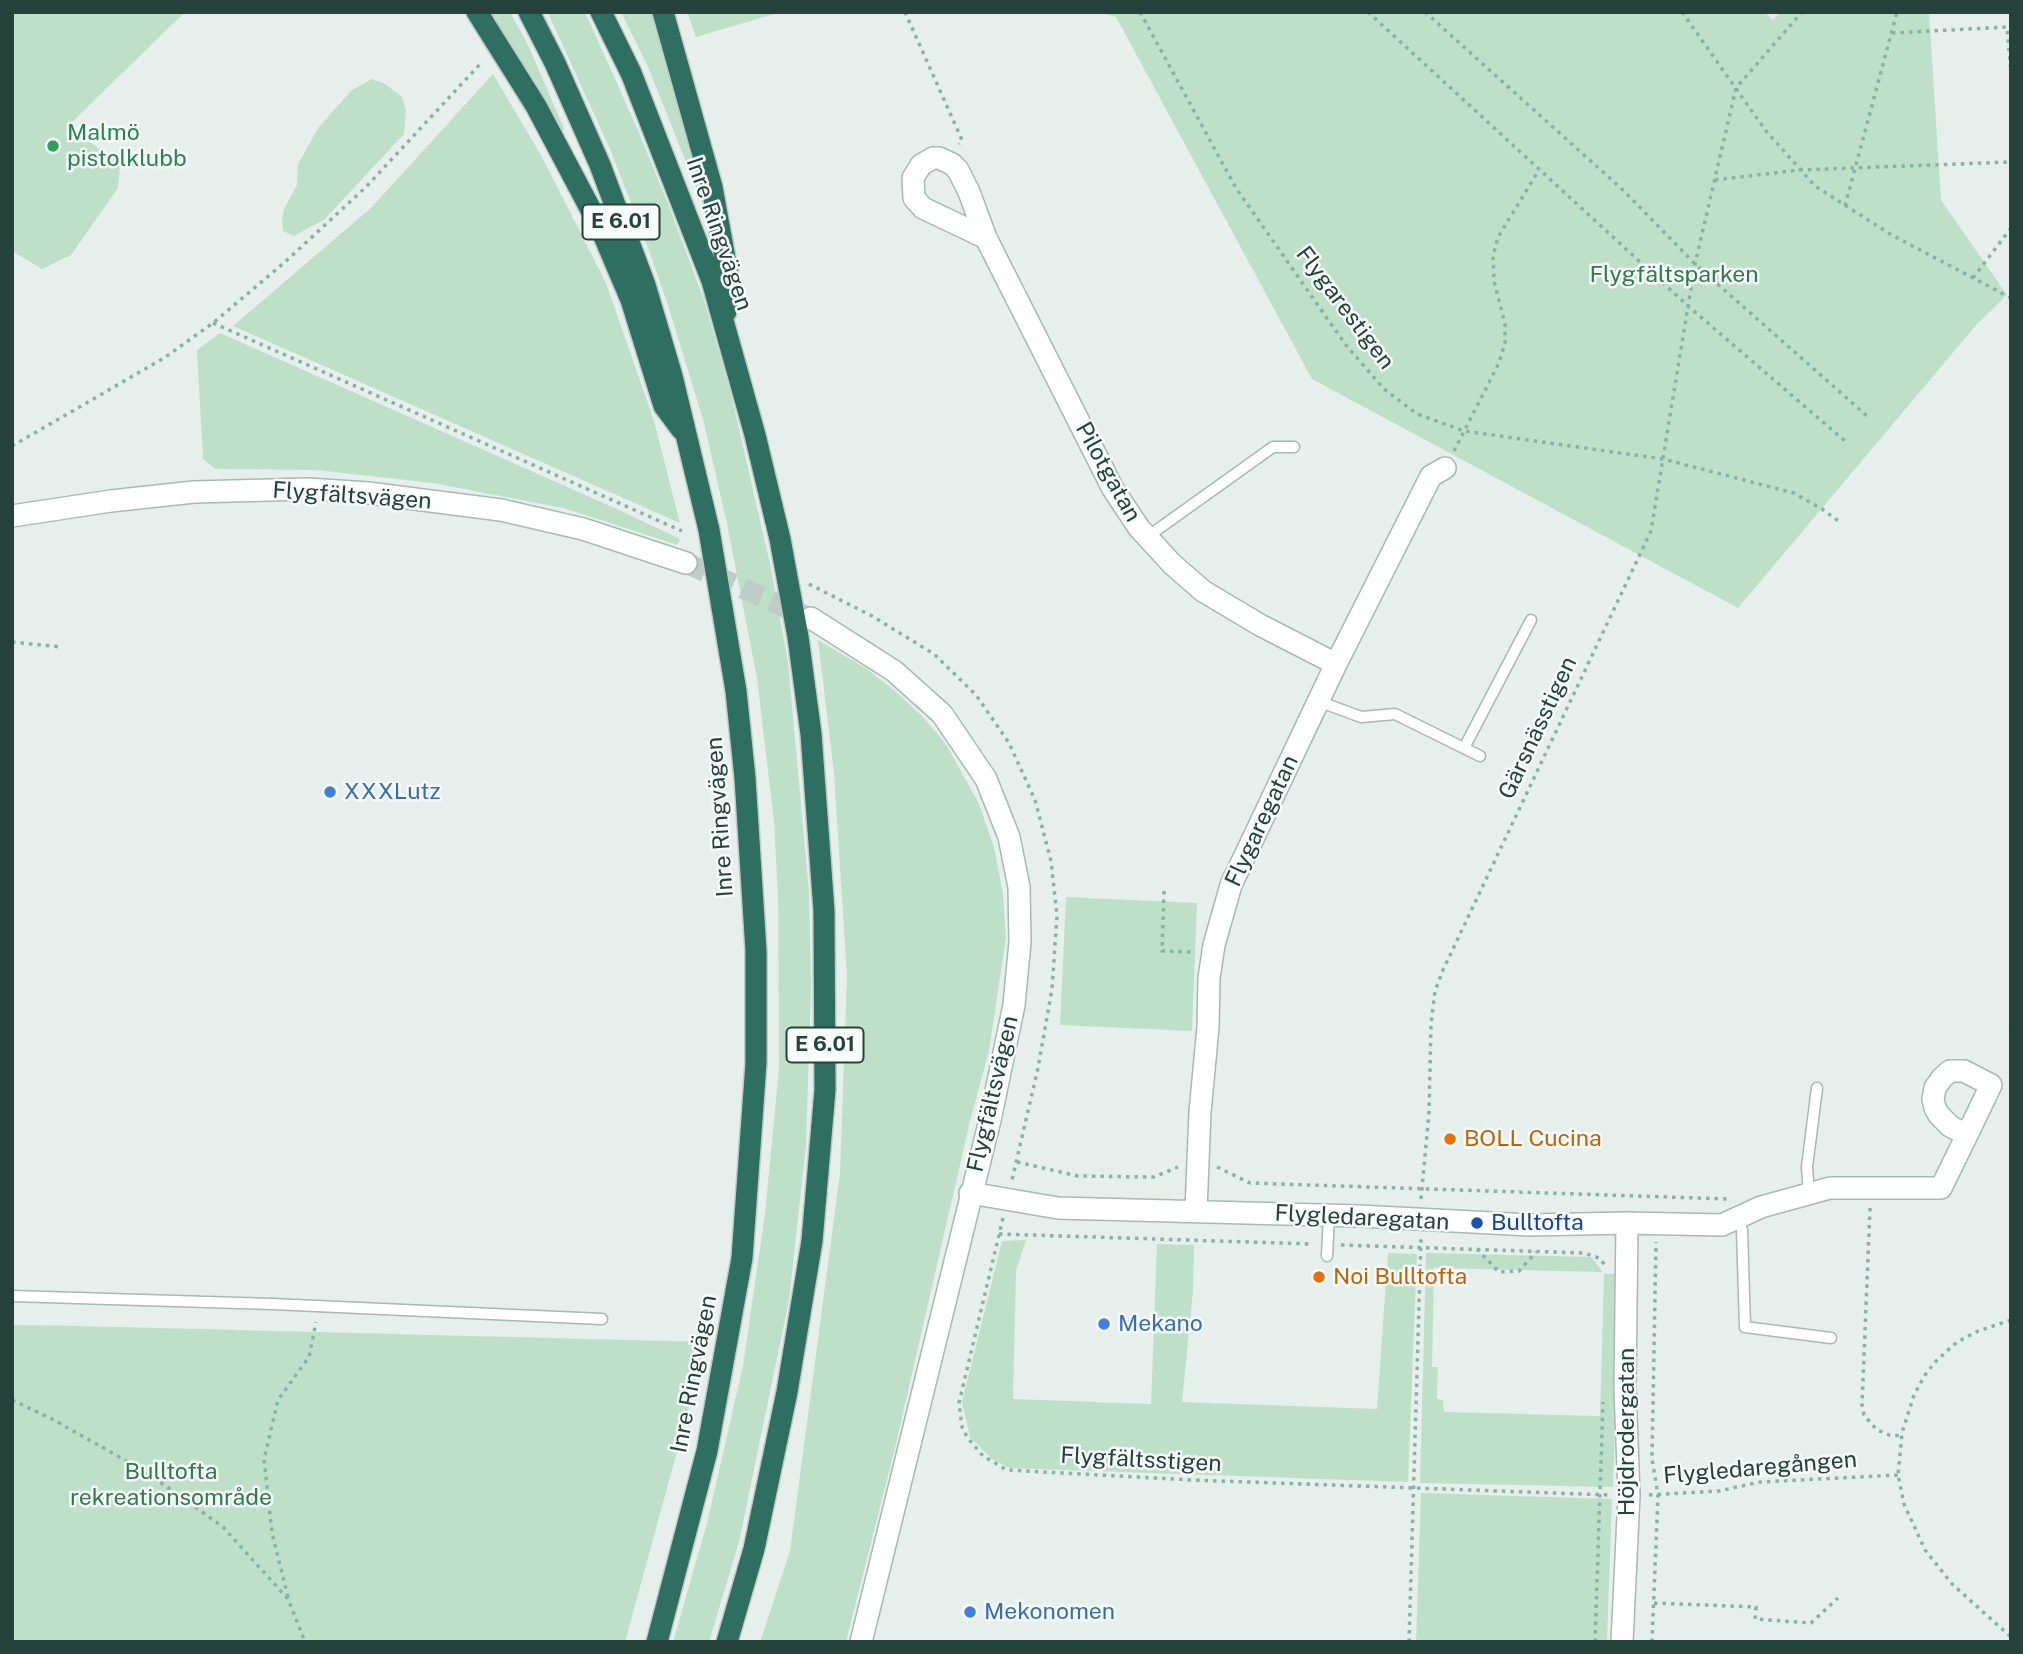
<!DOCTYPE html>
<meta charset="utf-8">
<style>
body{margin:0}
#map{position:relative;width:2023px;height:1654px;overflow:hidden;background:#e6efeb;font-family:"Public Sans",sans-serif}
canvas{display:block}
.frame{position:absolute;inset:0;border:14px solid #24423a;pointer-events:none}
</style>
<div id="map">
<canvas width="2023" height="1654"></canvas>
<div class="frame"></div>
</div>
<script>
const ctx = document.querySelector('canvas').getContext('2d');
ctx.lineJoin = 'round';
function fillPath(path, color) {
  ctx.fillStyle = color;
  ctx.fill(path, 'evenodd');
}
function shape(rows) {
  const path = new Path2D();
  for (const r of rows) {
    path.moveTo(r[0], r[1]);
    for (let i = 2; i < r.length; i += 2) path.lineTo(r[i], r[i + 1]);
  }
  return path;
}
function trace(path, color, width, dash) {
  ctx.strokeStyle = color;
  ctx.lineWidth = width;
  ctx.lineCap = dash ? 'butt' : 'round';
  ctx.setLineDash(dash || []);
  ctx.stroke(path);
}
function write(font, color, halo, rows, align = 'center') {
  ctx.font = font + ' "Public Sans",sans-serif';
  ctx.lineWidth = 5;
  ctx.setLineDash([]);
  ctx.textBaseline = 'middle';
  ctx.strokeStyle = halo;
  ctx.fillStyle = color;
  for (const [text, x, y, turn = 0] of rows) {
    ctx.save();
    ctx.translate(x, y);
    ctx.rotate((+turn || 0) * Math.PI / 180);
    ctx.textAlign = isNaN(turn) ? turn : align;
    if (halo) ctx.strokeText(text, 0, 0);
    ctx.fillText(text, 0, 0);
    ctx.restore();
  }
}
fillPath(shape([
 [12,12,185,12,69,125,120,166,118,188,71,255,42,269,12,251],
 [488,12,510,12,528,45,564,128,562,132,524,66],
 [585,12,637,128,670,209,704,300,731,394,770,564,788,662,809,892,811,987,806,1146,789,1300,739,1542,709,1642,673,1642,707,1523,743,1366,765,1214,779,1068,778,898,774,821,757,678,726,519,704,423,668,305,642,231,610,149,548,13],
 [621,12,653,12,690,140,708,217,648,67],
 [687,12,781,12,696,37],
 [1100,12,1764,12,1773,20,1781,12,1929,12,1941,200,2007,295,1977,324,1738,608,1312,379,1116,17],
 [493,74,542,157,606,283,654,421,680,523,233,326,371,208],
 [372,79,385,84,402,97,406,111,404,134,325,219,294,236,283,231,282,221,284,209,297,185,298,164,319,127,352,90],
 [220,333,617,509,680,539,678,545,563,508,433,483,316,470,215,469,203,459,197,350],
 [818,640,867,669,895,691,920,714,946,744,979,804,994,847,1003,894,1006,937,989,1051,970,1121,895,1448,846,1642,760,1642,790,1551,840,1173,847,977,834,773],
 [1066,897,1197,903,1192,1031,1060,1025],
 [1026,1240,1016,1271,1013,1399,1151,1404,1157,1244,1194,1245,1193,1291,1182,1402,1377,1409,1388,1253,1417,1254,1408,1482,1010,1468,992,1459,970,1437,962,1402,1002,1241],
 [1426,1253,1591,1257,1603,1272,1434,1268,1432,1367,1438,1367,1437,1399,1443,1400,1444,1412,1600,1416,1604,1274,1620,1274,1613,1487,1420,1483],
 [12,1325,81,1326,707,1342,625,1642,12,1642],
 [1421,1493,1612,1499,1607,1642,1416,1642]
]), '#bfe0c8');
trace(shape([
 [686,563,805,616]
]), '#bfccc8', 21, [21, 10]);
const lane = shape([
 [1147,537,1273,447,1294,447],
 [1318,701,1361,717,1395,714,1480,756],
 [1464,748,1531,620],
 [1809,1194,1807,1167,1817,1088],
 [1737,1218,1742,1230,1745,1327,1831,1338],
 [1327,1256,1329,1215],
 [12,1296,272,1304,602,1319]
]);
const street = shape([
 [986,238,969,192,958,170,952,164,939,158,933,158,921,165,913,178,914,198,923,208,986,238,1113,489,1139,528,1172,564,1203,591,1260,625,1336,664],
 [970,1193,1058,1208,1359,1216,1530,1225,1627,1223,1722,1225,1761,1207,1830,1188,1941,1188,1967,1135,1991,1085,1964,1071,1950,1071,1942,1078,1935,1088,1933,1099,1935,1108,1939,1115,1950,1126,1967,1135],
 [1196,1211,1200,1112,1208,1027,1209,978,1214,945,1231,885,1336,664,1431,476,1445,468],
 [1622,1642,1629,1495,1625,1388,1627,1223]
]);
const secondary = shape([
 [12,516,111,501,194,492,308,489,368,493,501,510,583,529,686,563],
 [811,618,894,671,942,714,986,779,1009,837,1019,887,1020,942,1014,1005,990,1120,861,1642]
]);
const highway = shape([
 [477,12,536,106,600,227,631,300,664,406,682,430],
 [529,12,555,63,600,165,645,285,672,376,709,530,736,691,745,778,756,951,756,1063,742,1258,707,1451,657,1642],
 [601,12,631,73,712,281,755,435,780,539,798,637,811,734,824,911,825,1090,812,1241,787,1392,754,1549,727,1642],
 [663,12,712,187,728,275,726,312]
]);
trace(lane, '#a8b8b2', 13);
trace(street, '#a8b8b2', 24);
trace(secondary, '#a4bbb3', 24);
trace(highway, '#c2cac8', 24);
trace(shape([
 [905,12,962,140,959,144],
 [1140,12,1236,188,1345,344,1384,389,1417,414,1464,431,1663,459,1794,493,1822,509,1841,523],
 [1368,12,1688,306,1845,441],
 [1425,12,1624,191,1695,264,1867,416],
 [1682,12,1766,131,1815,186,1890,234,2011,298],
 [1892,33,2007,27,2011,73],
 [1715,180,1799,170,2011,162],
 [1845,206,1897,12],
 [1973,278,2011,228],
 [213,323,682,531],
 [12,446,164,358,213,323,285,262,366,187,482,62],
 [1454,451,1499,363,1505,343,1505,324,1494,281,1493,256,1498,237,1539,170],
 [809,584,872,616,934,654,976,695,1009,743,1035,800,1051,861,1057,915,1052,989,1038,1068,1012,1180],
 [12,642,61,647],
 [1164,891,1162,951,1191,952],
 [2010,1031,2011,1029],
 [1017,1162,1078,1176,1154,1177,1178,1167],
 [1217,1167,1250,1183,1727,1199],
 [1421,1199,1429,1113,1431,1024,1435,991,1443,970,1651,531,1695,264,1736,88,1802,12],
 [1870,1208,1862,1405,1864,1415,1877,1430,1889,1435,1901,1436],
 [1003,1218,959,1403,962,1427,967,1437,983,1456,1007,1470,1192,1480,1610,1495],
 [999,1234,1312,1244],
 [1341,1245,1584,1253,1599,1258,1605,1265],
 [1477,1249,1499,1272,1519,1271,1536,1252],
 [2011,1320,1978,1331,1957,1342,1936,1361,1925,1375,1914,1395,1902,1433,1898,1475,1904,1504,1925,1550,1952,1584,2011,1637],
 [12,1400,52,1419,146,1472,223,1527,288,1599,305,1642],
 [1649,1495,1719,1491,1760,1482,1898,1475],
 [288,1597,272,1533,264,1459,278,1400,309,1357,316,1322],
 [1654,1603,1756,1607,1755,1619,1811,1623,1838,1598],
 [1409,1642,1421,1238],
 [1595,1642,1603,1402],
 [1652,1642,1658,1495,1652,1459,1656,1242]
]), '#86b3a5', 3.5, [3.5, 5]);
trace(lane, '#fff', 10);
trace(street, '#fff', 21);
trace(secondary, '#fff', 21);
trace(highway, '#2f6f62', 21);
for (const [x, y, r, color] of [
 [53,146,7,"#2e9e5b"],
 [330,792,7,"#3f7fe0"],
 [1450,1139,7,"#e8710a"],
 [1477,1223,7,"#1a4fb4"],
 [1319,1277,7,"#e8710a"],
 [1104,1324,7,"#3f7fe0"],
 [970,1612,7,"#3f7fe0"]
]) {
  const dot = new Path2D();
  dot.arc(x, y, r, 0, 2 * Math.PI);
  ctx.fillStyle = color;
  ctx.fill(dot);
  trace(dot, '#f7fbf9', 2.5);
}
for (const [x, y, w] of [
 [621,222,77],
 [825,1045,77]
]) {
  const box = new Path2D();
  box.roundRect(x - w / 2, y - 17.5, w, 35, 5);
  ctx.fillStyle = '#f7fbf9';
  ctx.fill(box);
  trace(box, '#24423a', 2);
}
write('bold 21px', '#24423a', null, [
 ["E 6.01",621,222],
 ["E 6.01",825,1045]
]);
write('23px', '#27864d', '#f7fbf9', [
 ["Malmö",67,133],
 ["pistolklubb",67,159]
], 'left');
write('23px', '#24423a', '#f7fbf9', [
 ["Inre Ringvägen",719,234,71],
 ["Flygarestigen",1345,308,53],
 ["Pilotgatan",1108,472,61],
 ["Flygfältsvägen",352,496,4],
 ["Gärsnässtigen",1538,728,-65],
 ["Inre Ringvägen",720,817,-94],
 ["Flygaregatan",1262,821,-65],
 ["Flygfältsvägen",993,1094,-77],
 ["Flygledaregatan",1362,1218,3],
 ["Inre Ringvägen",694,1374,-79],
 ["Höjdrodergatan",1627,1432,-90],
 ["Flygfältsstigen",1141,1460,3],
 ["Flygledaregången",1760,1468,-5]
]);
write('23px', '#2d7a4b', '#f7fbf9', [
 ["Flygfältsparken",1674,275],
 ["Bulltofta",171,1472],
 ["rekreationsområde",171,1498]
]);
write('23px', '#366cbe', '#f7fbf9', [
 ["XXXLutz",344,792],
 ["Mekano",1118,1324],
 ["Mekonomen",984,1612]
], 'left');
write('23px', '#c56008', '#f7fbf9', [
 ["BOLL Cucina",1464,1139],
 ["Noi Bulltofta",1333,1277]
], 'left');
write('23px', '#164399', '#f7fbf9', [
 ["Bulltofta",1491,1223]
], 'left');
</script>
